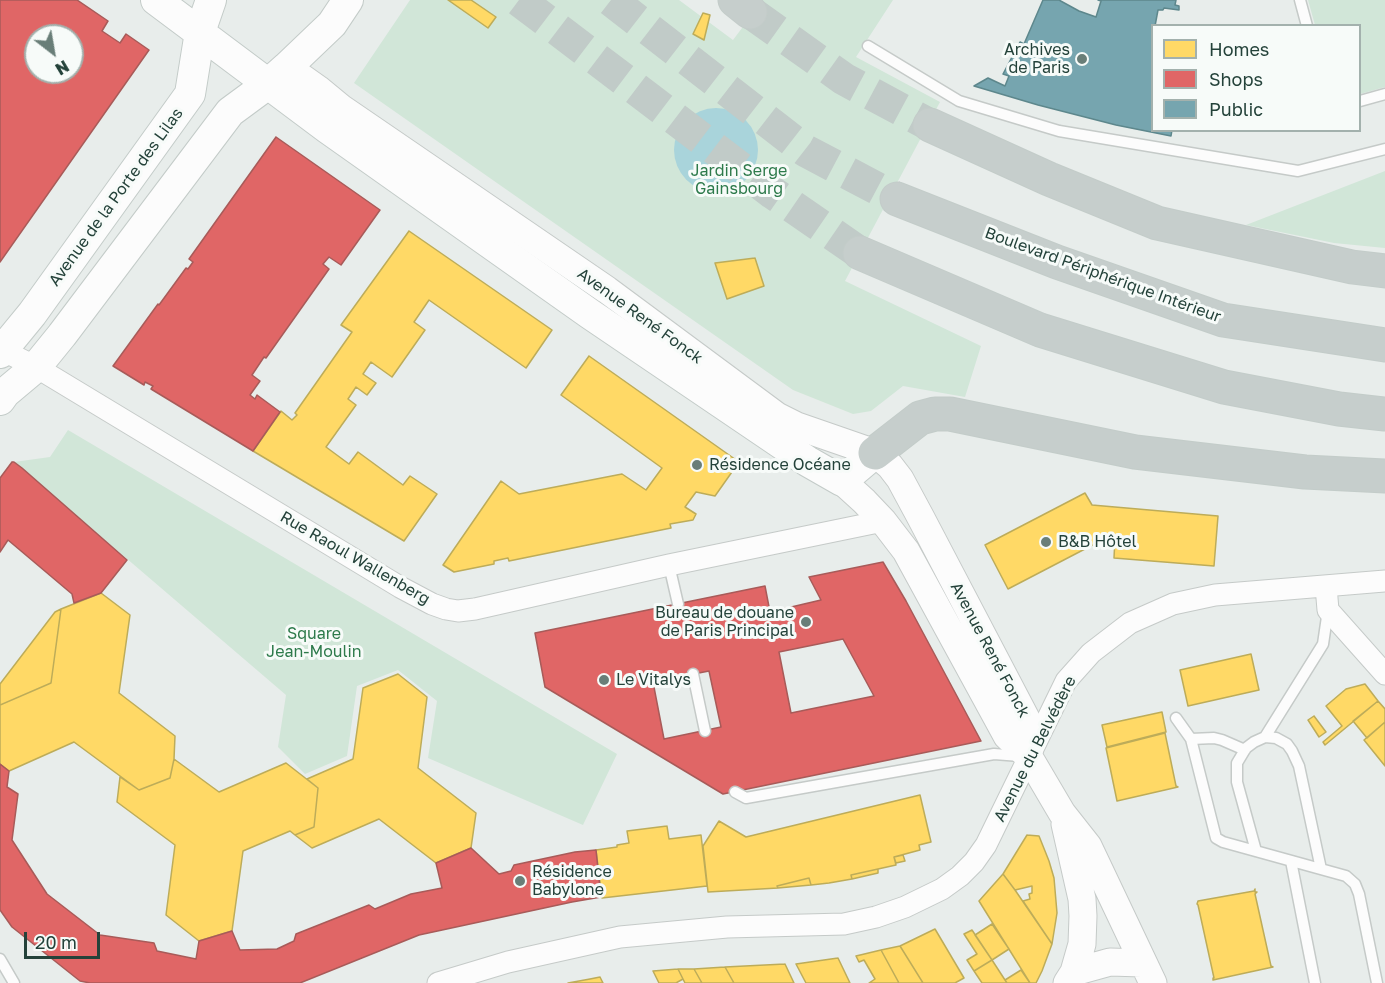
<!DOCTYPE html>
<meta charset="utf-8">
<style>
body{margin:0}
#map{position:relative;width:1385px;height:983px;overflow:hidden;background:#e8edeb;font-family:"Golos Text",sans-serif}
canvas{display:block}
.legend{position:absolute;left:1151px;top:24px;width:210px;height:108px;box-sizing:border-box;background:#f7fbf9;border:2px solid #a3b1ad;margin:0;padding:8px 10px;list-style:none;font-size:18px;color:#24423a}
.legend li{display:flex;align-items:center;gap:12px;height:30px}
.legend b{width:30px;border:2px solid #a3b1ad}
.north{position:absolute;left:24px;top:24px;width:60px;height:60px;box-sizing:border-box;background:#f7fbf9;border:2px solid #a3b1ad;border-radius:50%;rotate:149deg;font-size:16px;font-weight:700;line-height:24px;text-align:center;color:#24423a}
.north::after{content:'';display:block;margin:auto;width:21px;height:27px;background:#697e78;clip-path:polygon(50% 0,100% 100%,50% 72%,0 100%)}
.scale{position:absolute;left:24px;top:932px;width:76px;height:27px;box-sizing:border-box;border:3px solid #24423a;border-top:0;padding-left:8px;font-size:18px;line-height:21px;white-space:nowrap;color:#24423a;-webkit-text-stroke:4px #f7fbf9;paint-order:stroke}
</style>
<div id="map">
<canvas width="1385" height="983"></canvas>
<ul class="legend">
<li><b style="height:16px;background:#ffd966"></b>Homes</li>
<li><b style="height:16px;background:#e06666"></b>Shops</li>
<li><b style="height:16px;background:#76a5af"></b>Public</li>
</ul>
<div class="north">N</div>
<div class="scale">20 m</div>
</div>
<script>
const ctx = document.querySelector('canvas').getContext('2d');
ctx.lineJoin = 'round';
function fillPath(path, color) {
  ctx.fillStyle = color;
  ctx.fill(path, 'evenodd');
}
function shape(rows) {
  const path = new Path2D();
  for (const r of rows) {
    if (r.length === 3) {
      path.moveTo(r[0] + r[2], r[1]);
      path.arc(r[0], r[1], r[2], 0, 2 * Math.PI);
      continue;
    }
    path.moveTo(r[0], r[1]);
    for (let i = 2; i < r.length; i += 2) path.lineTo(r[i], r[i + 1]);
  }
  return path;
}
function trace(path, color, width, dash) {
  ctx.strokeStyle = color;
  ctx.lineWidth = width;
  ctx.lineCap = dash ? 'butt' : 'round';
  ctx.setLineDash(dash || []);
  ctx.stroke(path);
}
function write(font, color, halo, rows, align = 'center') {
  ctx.font = font + ' "Golos Text",sans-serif';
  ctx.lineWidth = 6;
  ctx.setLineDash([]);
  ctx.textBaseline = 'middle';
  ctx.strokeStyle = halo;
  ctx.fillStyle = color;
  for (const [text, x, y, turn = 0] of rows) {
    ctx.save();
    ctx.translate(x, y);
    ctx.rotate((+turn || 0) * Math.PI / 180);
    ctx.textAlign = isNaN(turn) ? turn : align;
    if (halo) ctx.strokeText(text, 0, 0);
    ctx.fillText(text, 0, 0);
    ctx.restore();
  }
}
fillPath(shape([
 [410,0,679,0,733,40,763,0,893,0,856,57,940,102,845,281,981,346,965,397,903,386,871,411,853,414,793,390,354,83],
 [1308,0,1385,0,1385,87,1360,94,1360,26,1315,25],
 [1385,171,1385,248,1334,243,1246,225],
 [68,430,617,754,583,825,428,758,437,701,398,670,357,686,347,756,305,774,278,747,286,695,14,462,50,457]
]), '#d1e6d8');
fillPath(shape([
 [716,150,42]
]), '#a9d4db');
const homes = shape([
 [448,0,471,0,496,17,488,28,448,0],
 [703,13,710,15,704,40,693,34,703,13],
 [409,231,552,330,526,368,429,300,414,322,425,330,392,377,371,362,363,374,376,383,367,395,356,387,348,399,356,405,326,447,349,464,358,452,403,485,410,476,437,494,404,541,253,451,281,411,292,420,297,415,295,413,352,332,341,325,409,231],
 [755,258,764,286,727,299,715,263,755,258],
 [589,356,739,462,715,496,696,492,685,507,696,514,693,520,670,524,671,528,509,561,508,558,494,561,494,564,454,572,443,565,501,481,519,494,622,474,646,490,662,468,561,395,589,356],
 [1085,493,1092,505,1218,516,1214,566,1114,558,1115,538,1108,537,1008,589,985,545,1085,493],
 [101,593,130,615,119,693,175,736,174,759,170,778,139,790,74,742,9,771,0,764,0,705,51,683,61,609,101,593],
 [61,609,51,683,0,705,0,684,55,612,61,609],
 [1251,654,1259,690,1188,706,1180,670,1251,654],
 [398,674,427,697,418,768,476,813,471,848,436,863,379,819,312,848,295,835,314,827,318,788,307,779,353,759,363,688,398,674],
 [1365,684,1378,701,1325,745,1323,742,1342,726,1326,706,1346,689,1365,684],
 [1378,701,1385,709,1385,722,1367,738,1353,721,1378,701],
 [1162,712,1166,732,1107,747,1102,725,1162,712],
 [1314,716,1326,732,1319,737,1308,720,1314,716],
 [1385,722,1385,766,1364,740,1385,722],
 [1165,733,1176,786,1178,787,1117,801,1106,748,1165,733],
 [174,759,219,792,286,763,318,788,314,827,295,835,290,831,243,851,232,931,199,941,166,915,175,845,117,802,120,777,139,790,170,778,174,759],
 [920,795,931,842,919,845,920,850,894,857,896,865,851,875,852,879,829,883,811,885,809,878,777,886,778,888,708,892,703,846,719,821,746,837,920,795],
 [667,826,669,839,701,835,707,886,602,898,596,850,617,847,617,845,629,843,627,831,667,826],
 [1027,835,1039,836,1049,861,1054,878,1057,913,1052,944,1023,901,1030,899,1029,894,1032,893,1032,886,1015,890,1003,874,1027,835],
 [903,855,905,861,896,863,894,857,903,855],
 [878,869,878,873,852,879,851,875,878,869],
 [1003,874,1015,890,1052,944,1042,971,1036,983,1030,983,979,901,1003,874],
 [809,878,811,885,778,888,777,886,809,878],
 [1255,889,1255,892,1257,892,1255,894,1271,966,1273,967,1213,980,1213,978,1214,978,1198,905,1197,904,1198,901,1254,891,1255,889],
 [992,924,1009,949,992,960,975,935,992,924],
 [935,929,964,978,955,983,923,983,900,946,935,929],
 [972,930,992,960,974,971,967,960,977,954,964,934,972,930],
 [900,946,923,983,899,983,881,950,900,946],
 [881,950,899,983,869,983,875,979,864,960,859,962,856,956,881,950],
 [838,958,850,983,806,983,796,964,838,958],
 [992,960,1005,980,1007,983,982,983,974,971,992,960],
 [785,964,794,983,734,983,725,967,785,964],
 [725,967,734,983,702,983,694,969,725,967],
 [678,969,694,969,702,983,685,983,678,969],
 [678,969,683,979,676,983,659,983,653,971,678,969],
 [1021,970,1030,983,1007,983,1005,980,1021,970],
 [600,977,603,983,568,983,590,979,600,977]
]);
fillPath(homes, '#ffd966');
trace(homes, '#bdac59', 1.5);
const shops = shape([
 [0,0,77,0,108,21,102,31,120,43,126,34,149,50,0,262,0,0],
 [36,36,72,36,72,72,36,72,36,36],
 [276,137,380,210,341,265,329,257,323,264,329,269,266,358,264,357,252,375,260,381,250,395,255,399,257,395,280,412,253,451,151,389,153,386,145,382,144,385,113,366,158,304,159,305,186,268,188,269,193,262,189,259,276,137],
 [12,462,14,462,22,468,127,560,101,593,74,603,72,594,8,540,0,552,0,478,12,462],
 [883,562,906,601,981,741,723,794,545,687,535,633,765,586,770,612,821,600,809,577,883,562],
 [843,639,874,696,791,713,779,652,843,639],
 [709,671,721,727,664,739,653,682,709,671],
 [0,764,9,771,7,787,18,794,12,840,47,894,100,935,154,943,157,951,196,959,199,941,232,931,240,950,277,949,294,941,296,934,369,905,375,909,411,894,442,888,436,863,471,848,499,874,511,871,514,865,575,852,596,850,601,897,572,902,419,935,300,983,90,983,80,981,12,927,0,910,0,764]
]);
fillPath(shops, '#e06666');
trace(shops, '#a85b59', 1.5);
const public = shape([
 [1043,0,1059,0,1079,11,1096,17,1101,1,1098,0,1176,0,1175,5,1179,6,1179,10,1164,8,1163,10,1158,10,1155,26,1152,26,1152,130,1172,130,1171,136,1116,125,1038,105,974,86,988,78,1005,86,1009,76,1003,74,1020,42,1024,44,1043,0]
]);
fillPath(public, '#76a5af');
trace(public, '#5d878c', 1.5);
trace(shape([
 [519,0,773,193,860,253],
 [611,0,806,151,897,199],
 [750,12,844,79,930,125]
]), '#c1cbc8', 33, [33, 16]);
const service = shape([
 [1300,0,1307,26],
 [868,46,959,101,1059,131,1298,171,1385,149],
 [1360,101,1385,94],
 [669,565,678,604],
 [693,674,705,731],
 [1176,718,1191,739,1216,838,1223,842,1346,876,1355,884,1359,894,1377,983],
 [1265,737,1323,644,1328,610],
 [1191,739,1214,738,1222,740,1245,750],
 [735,792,746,798,994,754,1020,756],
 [1256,851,1237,782,1237,763,1246,748,1254,742,1265,737,1276,738,1287,744,1292,751,1299,766,1321,869],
 [1291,861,1315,983],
 [0,959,14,983]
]);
const minor = shape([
 [2,350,36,367,400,587,432,604,446,609,458,611,475,609,669,565,883,521],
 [1326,586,1328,610,1385,674],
 [438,983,508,962,620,937,727,927,844,924,876,917,905,907,942,889,960,876,974,862,986,845,1066,681,1091,653,1130,623,1173,604,1215,595,1385,581]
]);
const tertiary = shape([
 [287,67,318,89,341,108,607,290,777,416,797,426,875,453,890,466,900,479,921,518,1030,726,1029,757],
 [842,481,864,501,883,521,906,551,1007,736,1029,757,1062,813,1088,846,1153,983],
 [1065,824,1082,899,1083,916,1082,944,1074,972,1067,983],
 [1074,972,1110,962,1142,963]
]);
const secondary = shape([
 [156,0,327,128,590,314,807,461,842,481,875,453],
 [0,353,32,314,190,94,200,32,211,0],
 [0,400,5,393,36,367,62,335,230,112,268,84,287,67,332,24,348,0]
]);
const trunk = shape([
 [735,0,750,12],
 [930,125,1049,179,1157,223,1352,267,1385,271],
 [897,199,1057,262,1223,320,1385,345],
 [860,253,1040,330,1224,387,1339,409,1385,414],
 [875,453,920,418,935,414,950,414,1135,452,1305,472,1385,476]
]);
trace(service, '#c5cac8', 13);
trace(minor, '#c5cac8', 23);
trace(tertiary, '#c5cac8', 29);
trace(secondary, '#c3cbc8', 32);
trace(trunk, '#c3ccc9', 35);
trace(service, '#fcfcfc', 10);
trace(minor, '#fcfcfc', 21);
trace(tertiary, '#fcfcfc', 27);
trace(secondary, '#fcfcfc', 30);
trace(trunk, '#c6cecc', 33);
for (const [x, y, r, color] of [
 [1082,59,6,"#697e78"],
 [697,465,6,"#697e78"],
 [1046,542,6,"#697e78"],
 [806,622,6,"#697e78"],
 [604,680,6,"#697e78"],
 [520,881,6,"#697e78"]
]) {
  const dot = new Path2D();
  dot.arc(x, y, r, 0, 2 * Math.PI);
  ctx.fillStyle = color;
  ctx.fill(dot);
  trace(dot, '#f7fbf9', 2);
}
write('16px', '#24423a', '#f7fbf9', [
 ["Archives",1070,50,"right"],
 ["de Paris",1070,68,"right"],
 ["Résidence Océane",709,465],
 ["B&B Hôtel",1058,542],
 ["Bureau de douane",794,613,"right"],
 ["de Paris Principal",794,631,"right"],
 ["Le Vitalys",616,680],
 ["Résidence",532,872],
 ["Babylone",532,890]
], 'left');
write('16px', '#2d7a4b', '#f7fbf9', [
 ["Jardin Serge",739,171],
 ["Gainsbourg",739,189],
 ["Square",314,634],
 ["Jean-Moulin",314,652]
]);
write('16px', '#24423a', '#f7fbf9', [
 ["Avenue de la Porte des Lilas",116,197,-54],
 ["Boulevard Périphérique Intérieur",1103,275,20],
 ["Avenue René Fonck",640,316,36],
 ["Rue Raoul Wallenberg",355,558,30],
 ["Avenue René Fonck",990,650,62],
 ["Avenue du Belvédère",1035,749,-63]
]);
</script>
